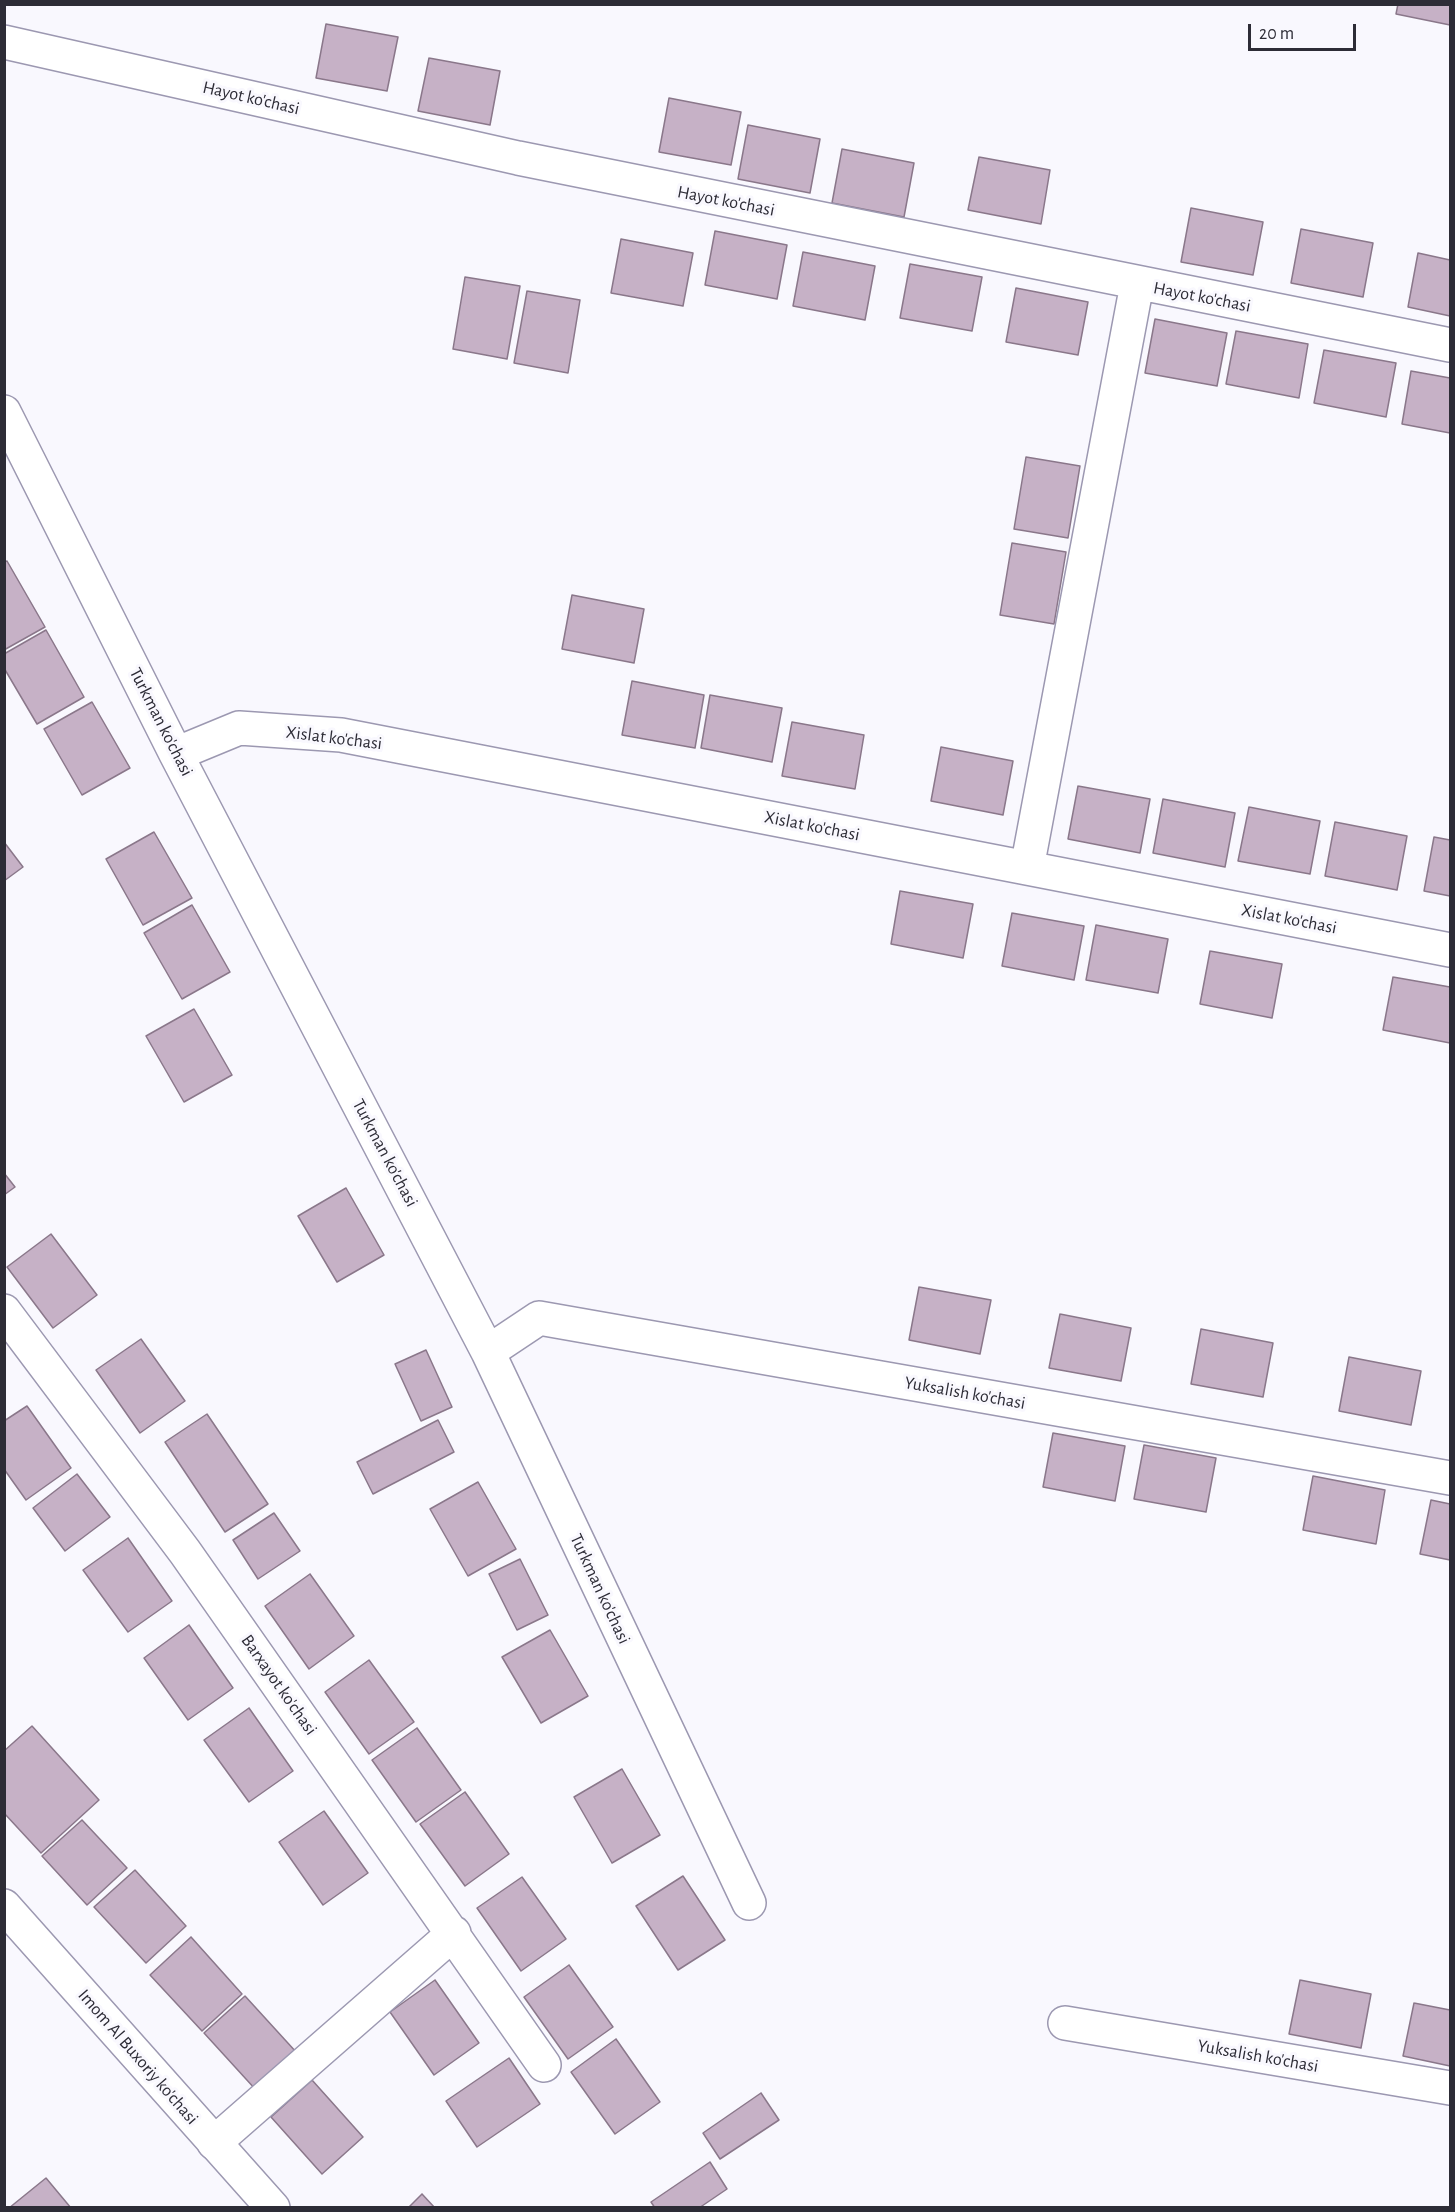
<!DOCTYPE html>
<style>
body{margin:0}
#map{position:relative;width:1455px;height:2212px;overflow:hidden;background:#f9f8fe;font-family:"Alegreya Sans",sans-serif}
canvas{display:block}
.frame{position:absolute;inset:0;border:6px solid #2d2c36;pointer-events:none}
.scale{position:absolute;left:1248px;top:24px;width:108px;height:27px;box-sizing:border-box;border:3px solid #2d2c36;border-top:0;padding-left:8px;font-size:18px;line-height:21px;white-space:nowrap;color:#2d2c36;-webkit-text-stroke:4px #f9f8fe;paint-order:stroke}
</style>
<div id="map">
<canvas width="1455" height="2212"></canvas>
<div class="frame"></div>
<div class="scale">20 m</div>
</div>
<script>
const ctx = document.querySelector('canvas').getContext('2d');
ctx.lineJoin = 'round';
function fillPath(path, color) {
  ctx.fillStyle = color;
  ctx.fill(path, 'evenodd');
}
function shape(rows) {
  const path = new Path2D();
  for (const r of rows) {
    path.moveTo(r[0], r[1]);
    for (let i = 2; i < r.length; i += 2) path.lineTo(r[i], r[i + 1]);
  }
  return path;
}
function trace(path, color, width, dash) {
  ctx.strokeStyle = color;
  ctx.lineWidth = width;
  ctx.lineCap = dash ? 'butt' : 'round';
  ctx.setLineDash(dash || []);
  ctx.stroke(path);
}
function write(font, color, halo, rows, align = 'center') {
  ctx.font = font + ' "Alegreya Sans",sans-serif';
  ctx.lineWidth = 6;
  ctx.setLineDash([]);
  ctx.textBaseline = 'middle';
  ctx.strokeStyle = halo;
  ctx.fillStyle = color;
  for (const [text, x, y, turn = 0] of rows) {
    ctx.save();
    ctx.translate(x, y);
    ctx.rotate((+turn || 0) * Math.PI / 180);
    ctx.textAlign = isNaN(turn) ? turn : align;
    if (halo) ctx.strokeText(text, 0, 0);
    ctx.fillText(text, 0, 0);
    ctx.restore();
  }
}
const building = shape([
 [1398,4,1450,4,1450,25,1396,14,1398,4],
 [326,24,398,37,387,91,316,78,326,24],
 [429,58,500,71,490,125,418,111,429,58],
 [669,98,741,112,731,165,659,152,669,98],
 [748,125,820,139,810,193,738,179,748,125],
 [842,149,914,163,904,217,832,203,842,149],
 [979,157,1050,170,1041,224,968,210,979,157],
 [1191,208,1263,222,1253,275,1181,262,1191,208],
 [1301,229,1373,243,1363,297,1291,283,1301,229],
 [715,231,787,245,777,299,705,285,715,231],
 [621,239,693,253,683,306,611,293,621,239],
 [803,252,875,266,865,320,793,306,803,252],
 [1418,253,1450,260,1450,316,1408,307,1418,253],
 [910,264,982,277,972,331,900,318,910,264],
 [465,277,520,286,507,359,453,349,465,277],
 [1016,288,1088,302,1078,355,1006,342,1016,288],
 [527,291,580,300,568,373,514,363,527,291],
 [1155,319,1227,333,1217,386,1145,373,1155,319],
 [1236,331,1308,344,1299,398,1226,384,1236,331],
 [1324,350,1396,363,1386,417,1314,403,1324,350],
 [1411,371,1450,378,1450,433,1402,424,1411,371],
 [1026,457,1080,466,1068,538,1014,529,1026,457],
 [1012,543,1066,552,1054,624,1000,615,1012,543],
 [7,561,45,627,4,650,4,562,7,561],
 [572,595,644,609,634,663,562,649,572,595],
 [46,630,84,697,37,724,4,668,4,654,46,630],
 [632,681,704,695,695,748,622,735,632,681],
 [710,695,782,708,772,762,701,748,710,695],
 [92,702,130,768,82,795,44,729,92,702],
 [792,722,864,735,855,789,782,776,792,722],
 [941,747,1013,761,1003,815,931,801,941,747],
 [1078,786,1150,799,1140,853,1068,839,1078,786],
 [1163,799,1235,813,1225,867,1153,853,1163,799],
 [1249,807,1320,821,1310,874,1238,861,1249,807],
 [1335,822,1407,836,1397,890,1325,876,1335,822],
 [154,832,192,898,143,925,106,859,154,832],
 [1434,837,1450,840,1450,896,1424,891,1434,837],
 [4,842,23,867,4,881,4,842],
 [900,891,973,904,963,958,891,944,900,891],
 [192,905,230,972,182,999,144,933,192,905],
 [1012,913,1084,926,1074,980,1002,966,1012,913],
 [1096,925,1168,939,1158,993,1086,980,1096,925],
 [1210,951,1282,964,1272,1018,1200,1004,1210,951],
 [1393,977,1450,987,1450,1043,1383,1030,1393,977],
 [194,1009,232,1075,184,1102,146,1036,194,1009],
 [4,1173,15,1187,4,1195,4,1173],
 [346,1188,384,1255,337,1282,298,1216,346,1188],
 [51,1234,97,1295,53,1328,7,1267,51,1234],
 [919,1287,991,1300,980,1354,909,1340,919,1287],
 [1060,1314,1131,1328,1121,1381,1049,1368,1060,1314],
 [1201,1329,1273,1343,1263,1397,1191,1384,1201,1329],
 [141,1339,185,1401,140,1433,96,1370,141,1339],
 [426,1350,452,1407,421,1421,395,1364,426,1350],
 [1349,1357,1421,1371,1411,1425,1339,1411,1349,1357],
 [27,1406,71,1468,26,1500,4,1469,4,1421,27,1406],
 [207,1414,268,1504,225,1532,165,1442,207,1414],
 [438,1420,454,1452,373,1494,357,1462,438,1420],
 [1053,1433,1125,1446,1115,1501,1043,1487,1053,1433],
 [1144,1445,1216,1458,1206,1512,1134,1499,1144,1445],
 [77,1474,110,1517,65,1551,33,1508,77,1474],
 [1313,1476,1385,1490,1376,1544,1303,1530,1313,1476],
 [478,1482,516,1549,468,1576,430,1509,478,1482],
 [1431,1500,1450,1504,1450,1560,1420,1554,1431,1500],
 [274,1513,300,1551,258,1579,233,1540,274,1513],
 [128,1538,172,1601,128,1632,83,1570,128,1538],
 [520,1559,548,1615,517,1630,489,1574,520,1559],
 [310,1574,354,1636,309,1669,265,1606,310,1574],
 [189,1625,233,1688,188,1720,144,1658,189,1625],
 [550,1630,588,1696,541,1723,502,1657,550,1630],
 [369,1660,414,1722,369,1754,325,1692,369,1660],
 [249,1708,293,1771,249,1802,204,1740,249,1708],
 [32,1726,99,1800,41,1853,4,1813,4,1751,32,1726],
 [417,1728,461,1790,416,1822,372,1760,417,1728],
 [622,1769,660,1835,612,1863,574,1797,622,1769],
 [465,1792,509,1854,465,1886,420,1824,465,1792],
 [324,1811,368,1873,323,1905,279,1842,324,1811],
 [82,1820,127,1868,87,1905,42,1856,82,1820],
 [135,1870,186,1926,146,1963,94,1907,135,1870],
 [683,1876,725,1940,678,1970,636,1906,683,1876],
 [522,1877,566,1939,521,1971,477,1908,522,1877],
 [191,1937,242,1994,202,2031,150,1975,191,1937],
 [569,1965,613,2027,568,2059,524,1997,569,1965],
 [435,1980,479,2043,434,2075,390,2012,435,1980],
 [1300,1980,1371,1994,1361,2048,1289,2034,1300,1980],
 [245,1996,297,2053,256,2090,204,2033,245,1996],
 [1414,2003,1450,2010,1450,2066,1403,2056,1414,2003],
 [616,2039,660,2102,615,2134,571,2072,616,2039],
 [509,2058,540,2104,477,2147,446,2101,509,2058],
 [312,2080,363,2137,322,2174,271,2117,312,2080],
 [761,2093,779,2120,720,2159,703,2133,761,2093],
 [710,2162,727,2189,699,2208,655,2208,651,2202,710,2162],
 [46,2178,71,2208,9,2208,46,2178],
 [422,2194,435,2208,408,2208,422,2194]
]);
fillPath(building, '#c6b1c6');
trace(building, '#8a778a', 1.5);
const minor = shape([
 [4,42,518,158,1450,345],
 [4,412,176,754,488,1352,749,1903],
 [176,754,239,728,341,735,1450,950],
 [1027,868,1137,284],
 [4,1311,185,1552,544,2065],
 [488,1352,539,1318,1450,1478],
 [1065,2023,1450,2088],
 [214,2143,454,1933]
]);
const major = shape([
 [4,1906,273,2208]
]);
trace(minor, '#9c98b1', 36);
trace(major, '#9c98b1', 36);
trace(minor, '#fff', 33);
trace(major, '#fff', 33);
write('18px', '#2d2c36', '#f9f8fe', [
 ["Hayot ko'chasi",251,98,13],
 ["Hayot ko'chasi",726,201,11],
 ["Hayot ko'chasi",1202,297,11],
 ["Turkman ko'chasi",161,722,63],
 ["Xislat ko'chasi",334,738,7],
 ["Xislat ko'chasi",812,826,11],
 ["Xislat ko'chasi",1289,919,11],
 ["Turkman ko'chasi",385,1153,62],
 ["Yuksalish ko'chasi",965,1393,10],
 ["Turkman ko'chasi",600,1589,65],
 ["Barxayot ko'chasi",279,1685,55],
 ["Yuksalish ko'chasi",1258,2056,10],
 ["Imom Al Buxoriy ko'chasi",138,2057,49]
]);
</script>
